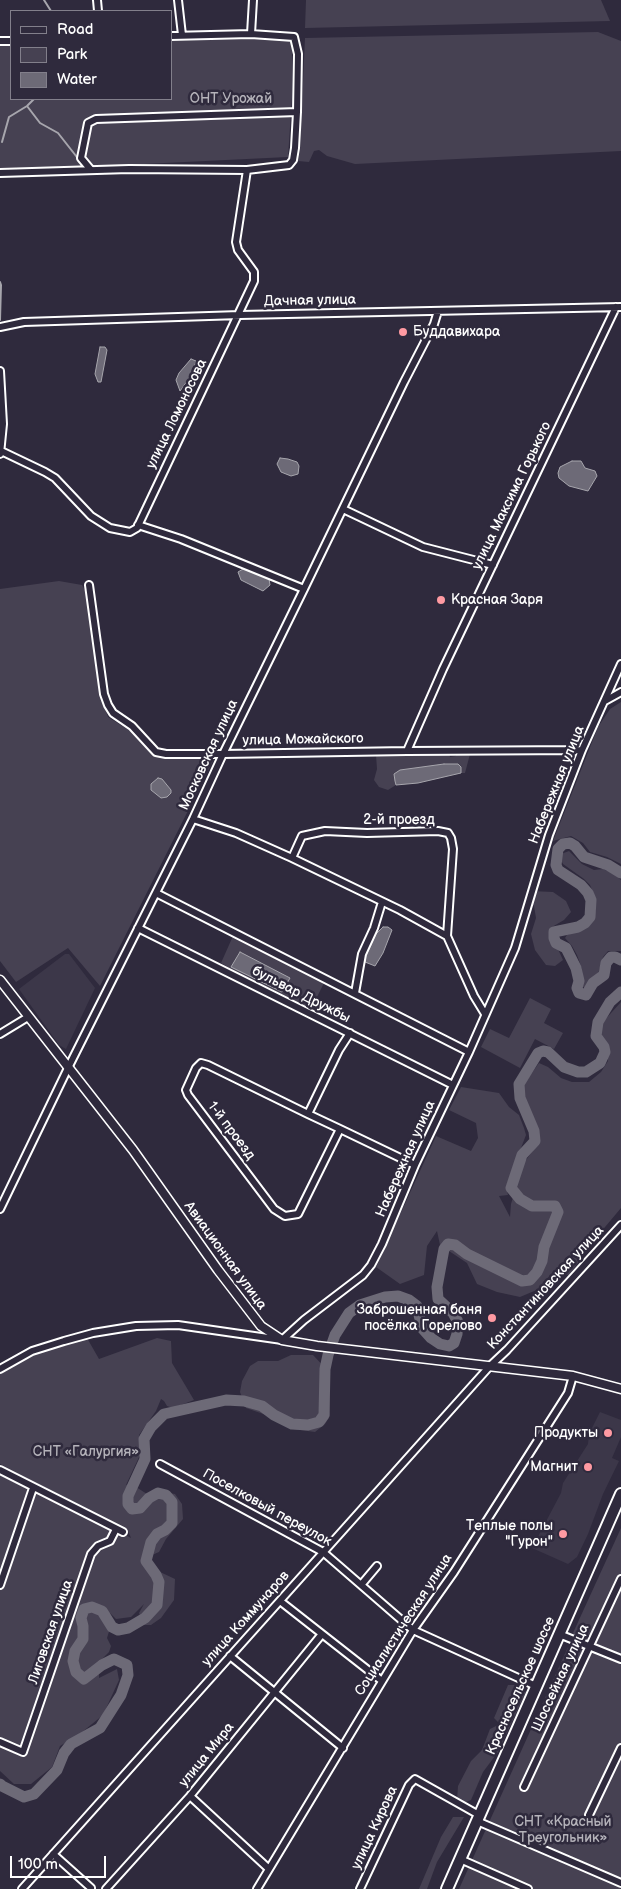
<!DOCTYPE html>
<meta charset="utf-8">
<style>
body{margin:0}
#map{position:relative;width:621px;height:1889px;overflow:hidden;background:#2f2a3d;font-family:"Balsamiq Sans",sans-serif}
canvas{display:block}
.legend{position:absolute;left:10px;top:10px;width:162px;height:90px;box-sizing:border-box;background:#2f2a3d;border:1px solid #827f8b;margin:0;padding:6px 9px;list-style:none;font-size:15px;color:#fff}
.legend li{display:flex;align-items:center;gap:10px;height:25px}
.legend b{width:25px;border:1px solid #827f8b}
.scale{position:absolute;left:10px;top:1856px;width:96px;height:22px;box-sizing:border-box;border:2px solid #fff;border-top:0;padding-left:6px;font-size:15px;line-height:18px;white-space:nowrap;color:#fff;-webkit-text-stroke:4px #2f2a3d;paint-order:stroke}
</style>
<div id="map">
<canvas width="621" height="1889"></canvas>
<ul class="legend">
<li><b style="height:6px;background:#2f2a3d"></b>Road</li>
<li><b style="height:14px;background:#464152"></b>Park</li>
<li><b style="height:14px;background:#6d6a77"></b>Water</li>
</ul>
<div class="scale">100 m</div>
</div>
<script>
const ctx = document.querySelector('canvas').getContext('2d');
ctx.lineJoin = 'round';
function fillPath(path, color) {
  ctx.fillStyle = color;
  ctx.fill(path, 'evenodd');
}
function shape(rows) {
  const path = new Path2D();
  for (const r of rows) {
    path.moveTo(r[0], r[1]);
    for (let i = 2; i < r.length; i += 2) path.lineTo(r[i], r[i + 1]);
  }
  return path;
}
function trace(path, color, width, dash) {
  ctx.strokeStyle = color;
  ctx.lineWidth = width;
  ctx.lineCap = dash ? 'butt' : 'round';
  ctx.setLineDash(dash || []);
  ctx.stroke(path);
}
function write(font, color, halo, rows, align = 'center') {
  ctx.font = font + ' "Balsamiq Sans",sans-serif';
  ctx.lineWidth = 5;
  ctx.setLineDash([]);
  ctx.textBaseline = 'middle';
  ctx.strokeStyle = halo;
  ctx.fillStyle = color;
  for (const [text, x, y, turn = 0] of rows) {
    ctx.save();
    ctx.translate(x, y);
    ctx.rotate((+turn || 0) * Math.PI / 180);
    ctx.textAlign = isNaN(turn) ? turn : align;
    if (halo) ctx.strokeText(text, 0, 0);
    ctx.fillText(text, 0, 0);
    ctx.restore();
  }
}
fillPath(shape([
 [65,954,69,954,95,988,66,1049,59,1045,19,989],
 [600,1412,621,1420,621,1437,612,1458,619,1461,603,1494,588,1534,577,1557,568,1564,532,1548,561,1493,563,1483,588,1444,589,1434]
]), '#3c3749');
fillPath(shape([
 [306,0,601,0,610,21,305,28],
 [598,32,621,41,621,151,355,164,327,156,319,150,314,151,309,162,298,161,300,150,305,38],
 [292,38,292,98,288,157,0,171,0,45,11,45,11,99,171,99,171,41],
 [59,581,82,585,89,597,97,676,101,697,108,717,132,732,153,756,215,757,100,986,68,948,16,982,0,961,0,589],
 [621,702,621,864,607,857,590,852,583,843,571,836,553,841,598,727,610,709],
 [449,753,450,757,456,756,456,753,470,754,465,773,461,773,461,767,444,764,428,767,395,781,396,785,388,790,379,787,374,780,377,769,376,755],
 [569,851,582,864,594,870,603,869,613,873,621,880,621,951,608,951,603,957,598,975,594,978,589,986,586,988,583,987,582,969,577,955,572,946,565,938,567,935,580,930,591,923,596,909,596,899,590,885,584,879,563,864,560,858,561,854],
 [531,891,553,892,566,901,571,912,564,920,552,927,551,934,563,960,555,966,546,965,535,950,531,934,536,918,534,906,529,899],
 [233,936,298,968,324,983,311,1009,248,979,221,963],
 [530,998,551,1009,544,1023,563,1033,554,1049,535,1039,520,1068,481,1047,490,1029,509,1038],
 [621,1002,621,1208,595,1239,569,1275,553,1272,539,1289,520,1297,497,1292,477,1284,467,1263,440,1245,437,1231,427,1246,424,1275,400,1284,376,1267,436,1136,471,1151,478,1138,476,1123,449,1110,461,1087,499,1093,509,1107,519,1115,524,1128,526,1135,506,1187,508,1195,499,1196,510,1217,511,1204,523,1164,538,1144,536,1127,522,1092,522,1087,539,1063,548,1067,561,1078,572,1082,589,1082,601,1072,608,1061,608,1047,600,1032,602,1023],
 [87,1338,99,1359,157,1338,171,1341,172,1363,194,1400,173,1408,167,1406,164,1401,161,1399,156,1411,139,1435,140,1455,126,1485,129,1484,136,1487,147,1494,153,1490,175,1494,182,1504,183,1519,166,1539,159,1552,152,1555,151,1561,158,1571,175,1579,174,1600,161,1618,151,1625,144,1625,139,1613,144,1604,131,1617,116,1619,110,1613,112,1622,107,1638,111,1646,109,1652,99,1662,99,1678,117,1669,119,1680,103,1715,81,1733,60,1746,52,1767,31,1784,14,1784,0,1771,0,1469,131,1538,128,1531,0,1464,0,1372,34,1354],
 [291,1355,313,1355,329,1372,330,1416,325,1424,315,1432,293,1429,272,1417,246,1408,240,1392,242,1381,250,1366,258,1361,278,1361],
 [621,1528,621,1889,459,1889,568,1647,582,1650,587,1639,577,1638,573,1633],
 [508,1685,518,1685,526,1692,498,1752,483,1772,471,1800,466,1802,457,1800,458,1786,471,1761,482,1750,490,1729,500,1724,494,1718],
 [453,1817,464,1817,437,1862,427,1889,419,1889,441,1837]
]), '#464152');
const water = shape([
 [100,347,105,347,107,350,101,382,98,382,95,374,100,347],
 [191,359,196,361,193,373,180,391,176,380,179,373,191,359],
 [280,458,288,459,297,462,299,466,298,474,291,476,281,472,277,464,280,458],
 [572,461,581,461,585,468,595,471,597,476,588,491,569,486,559,478,558,473,560,467,572,461],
 [243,569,256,572,269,579,270,585,263,591,241,580,238,572,243,569],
 [444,764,458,764,461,767,461,773,418,783,396,785,395,781,394,774,400,770,444,764],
 [158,778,162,779,171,790,171,793,167,797,161,798,151,790,151,784,158,778],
 [383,927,388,927,392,930,383,953,375,966,365,962,365,958,376,934,383,927],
 [240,952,290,978,282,992,231,967,240,952]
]);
fillPath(water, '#6d6a77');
trace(water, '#a7a6ad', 1);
trace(shape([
 [44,0,51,11],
 [27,106,40,123,58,133,80,161],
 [2,142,9,117,27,106,34,99],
 [0,282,1,285,0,320]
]), '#a7a6ad', 2);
trace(shape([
 [621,873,608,865,584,857,575,846,570,843,563,844,558,849,556,865,558,870,581,885,588,893,591,900,590,917,585,923,578,927,554,932,554,938,556,943,566,948,576,968,579,981,577,988,579,993,586,995,593,983,604,975,606,963,611,957,615,957,621,960],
 [0,1784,2,1786,24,1797,34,1794,57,1770,64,1753,71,1744,100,1728,121,1695,128,1675,127,1665,114,1659,102,1665,84,1679,76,1672,73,1661,75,1651,83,1639,83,1626,81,1618,84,1609,92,1607,102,1611,112,1627,118,1630,128,1628,145,1618,157,1605,159,1582,156,1575,146,1561,151,1542,157,1534,165,1530,172,1523,172,1502,166,1495,158,1493,149,1498,140,1508,132,1509,128,1504,128,1496,145,1459,144,1439,151,1427,164,1414,226,1400,244,1401,262,1406,274,1415,292,1424,308,1425,319,1422,324,1415,325,1369,328,1355,335,1335,349,1313,360,1305,385,1297,398,1296,409,1300,417,1306,422,1328,431,1338,440,1344,449,1346,454,1343,457,1334,458,1322,453,1313,438,1299,437,1287,444,1249,448,1244,455,1245,467,1254,522,1281,530,1280,537,1272,542,1261,544,1247,558,1212,555,1206,532,1206,520,1199,511,1188,522,1155,535,1141,534,1131,520,1098,519,1084,538,1053,543,1051,548,1052,564,1067,578,1072,586,1072,600,1063,605,1052,604,1047,596,1036,598,1022,610,1002,621,992]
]), '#6d6a77', 11);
const minor = shape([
 [97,0,98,11],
 [178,0,182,35],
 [251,34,253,0],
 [0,41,11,41],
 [91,170,81,158,88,123,96,119,297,112],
 [0,173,129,169,247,170,289,165,293,160,295,148,297,112,298,54,294,37,251,34,171,36],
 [0,327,24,322,240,315,621,307],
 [0,371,3,424,0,454],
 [1,451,45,472,55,478,91,516,110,528,130,532,137,528,254,281,254,272,238,250,236,242,247,170],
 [343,509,423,547,493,565],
 [138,525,181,539,304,589],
 [89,585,104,694,108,705,113,713,132,726,156,752,166,754,223,754,407,751,582,750],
 [605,701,621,692],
 [407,751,443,669,616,307],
 [193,819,236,833,292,858,400,910,447,936,474,996,485,1014],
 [292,858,302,836,325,831,367,833,438,831,448,833,451,838,453,849,447,936],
 [156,893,469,1052],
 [138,928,453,1085],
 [355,993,362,954,374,928,382,902],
 [0,1034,28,1017],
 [308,1114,339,1050,350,1033],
 [340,1129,298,1214,285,1216,274,1209,188,1095,186,1090,196,1068,201,1063,208,1065,308,1114,340,1129,415,1165],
 [0,1209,68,1068,193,819,223,754,304,589,404,382,434,324,438,311],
 [0,1369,32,1351,64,1341,93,1333,136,1326,178,1325,282,1340,304,1320,363,1275,371,1265,382,1244,415,1165,469,1052,515,948,549,835,582,750,621,664],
 [160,1464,323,1552,413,1630,536,1686],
 [0,1470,123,1532],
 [0,1585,33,1488],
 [361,1585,377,1566],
 [280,1601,382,1681],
 [559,1634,621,1659],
 [230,1656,343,1748],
 [0,1742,23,1752,91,1554,98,1546,110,1541,116,1529],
 [524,1787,621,1579],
 [190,1796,269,1869],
 [589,1815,621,1748],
 [477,1821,621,1883],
 [53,1854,91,1888],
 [460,1859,528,1889],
 [22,1889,489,1367,507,1350,621,1225],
 [106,1889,190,1796,322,1634],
 [257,1889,413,1630,454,1572,568,1393,573,1376],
 [360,1889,409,1785,415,1779,479,1815]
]);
const tertiary = shape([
 [0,980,133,1150,218,1270,261,1326,282,1340,317,1346,573,1376,621,1389]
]);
const trunk = shape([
 [447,1889,621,1494]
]);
trace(minor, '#fff', 10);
trace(tertiary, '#fff', 11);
trace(trunk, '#fff', 14);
trace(minor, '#2f2a3d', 6);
trace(tertiary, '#2f2a3d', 8);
trace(trunk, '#2f2a3d', 10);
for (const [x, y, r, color] of [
 [403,332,5,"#ff9aa2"],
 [441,600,5,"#ff9aa2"],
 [492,1318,5,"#ff9aa2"],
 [608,1433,5,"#ff9aa2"],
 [588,1467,5,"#ff9aa2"],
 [563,1534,5,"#ff9aa2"]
]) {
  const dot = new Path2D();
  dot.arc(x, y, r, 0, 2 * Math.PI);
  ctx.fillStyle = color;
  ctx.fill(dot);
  trace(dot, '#2f2a3d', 2);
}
write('14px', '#b5b3ba', '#2f2a3d', [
 ["ОНТ Урожай",231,99],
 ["СНТ «Галургия»",86,1452],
 ["СНТ «Красный",563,1822],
 ["Треугольник»",563,1838]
]);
write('14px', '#fff', '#2f2a3d', [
 ["Дачная улица",310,301,-1],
 ["улица Ломоносова",177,414,-64],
 ["улица Максима Горького",512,496,-64],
 ["улица Можайского",303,740,-1],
 ["Московская улица",209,755,-65],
 ["Набережная улица",557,785,-68],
 ["2-й проезд",399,820],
 ["бульвар Дружбы",301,995,27],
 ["1-й проезд",231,1131,53],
 ["Набережная улица",406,1159,-66],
 ["Авиационная улица",225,1256,54],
 ["Константиновская улица",546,1288,-47],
 ["Поселковый переулок",267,1508,29],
 ["улица Коммунаров",246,1619,-48],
 ["Социалистическая улица",404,1625,-57],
 ["Лиговская улица",51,1632,-71],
 ["Шоссейная улица",561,1678,-65],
 ["Красносельское шоссе",521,1686,-66],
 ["улица Мира",207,1755,-51],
 ["улица Кирова",375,1828,-65]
]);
write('14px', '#fff', '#2f2a3d', [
 ["Буддавихара",413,332,"left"],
 ["Красная Заря",451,600,"left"],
 ["Заброшенная баня",482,1310],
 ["посёлка Горелово",482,1326],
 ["Продукты",598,1433],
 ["Магнит",578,1467],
 ["Теплые полы",553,1526],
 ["\"Гурон\"",553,1542]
], 'right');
</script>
